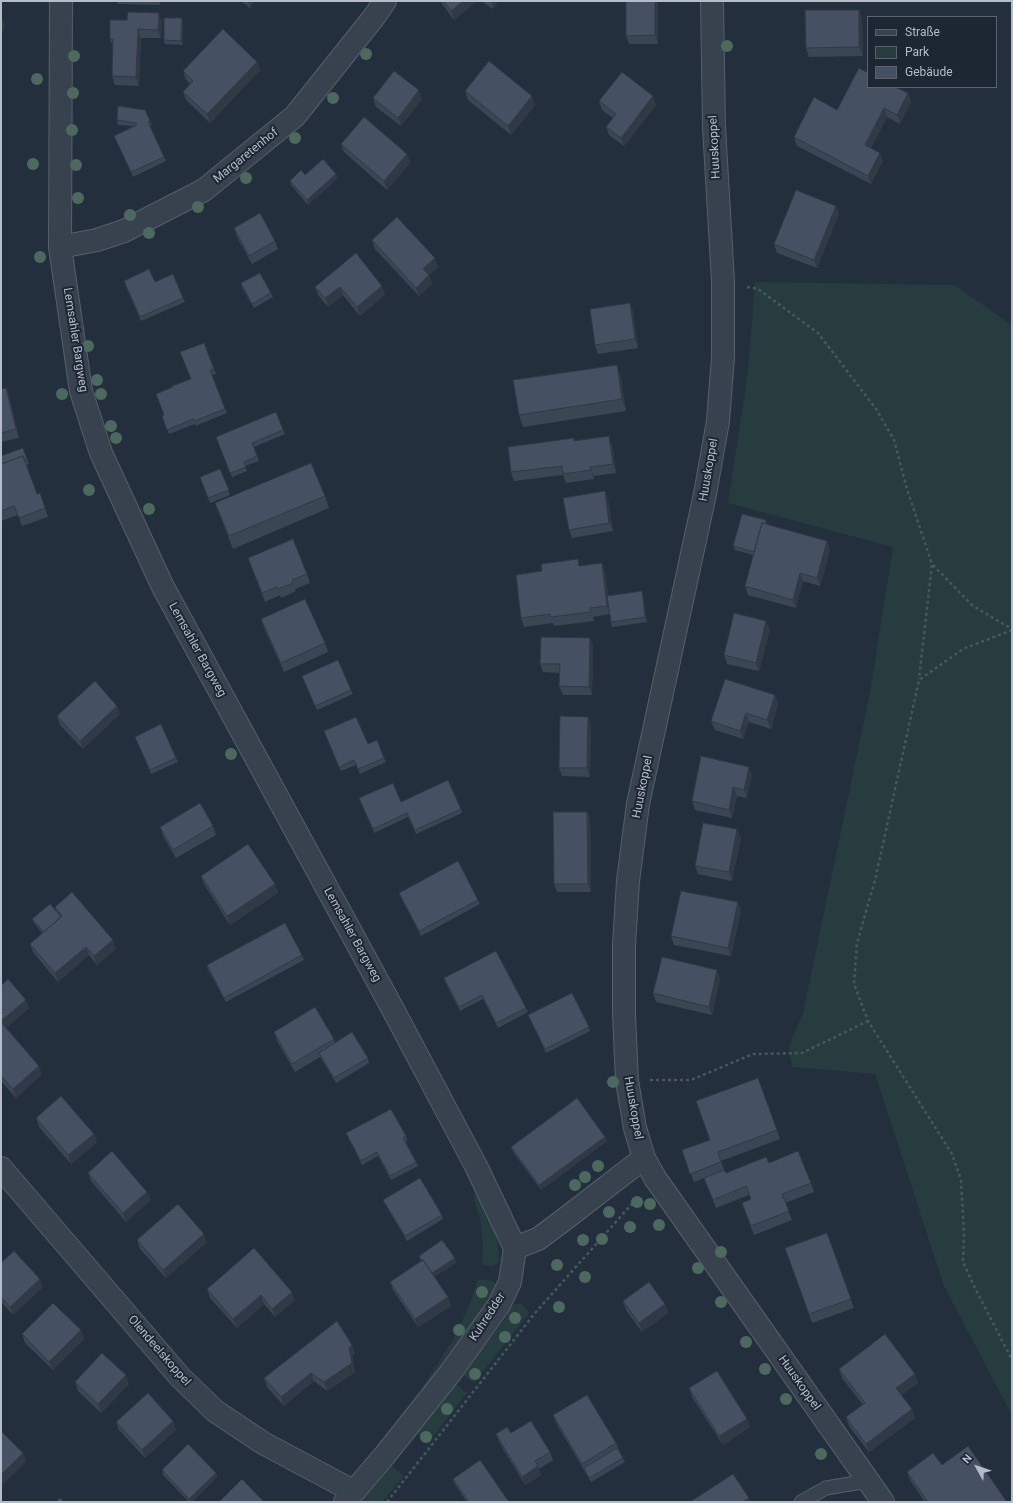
<!DOCTYPE html>
<meta charset="utf-8">
<style>
body{margin:0}
#map{position:relative;width:1013px;height:1503px;overflow:hidden;background:#242f3e;font-family:Roboto,sans-serif}
canvas{display:block}
.frame{position:absolute;inset:0;border:2px solid #b4bcc9;pointer-events:none}
.legend{position:absolute;left:867px;top:16px;width:130px;height:72px;box-sizing:border-box;background:#1d2633;border:1px solid #59626f;margin:0;padding:5px 7px;list-style:none;font-size:12px;color:#b4bcc9}
.legend li{display:flex;align-items:center;gap:8px;height:20px}
.legend b{width:20px;border:1px solid #59626f}
.north{position:absolute;left:957px;top:1447px;width:40px;height:40px;-webkit-text-stroke:3px #1d2633;paint-order:stroke;rotate:310deg;font-size:11px;font-weight:700;line-height:16px;text-align:center;color:#b4bcc9}
.north::after{content:'';display:block;margin:auto;width:14px;height:18px;background:#b4bcc9;clip-path:polygon(50% 0,100% 100%,50% 72%,0 100%)}
</style>
<div id="map">
<canvas width="1013" height="1503"></canvas>
<div class="frame"></div>
<ul class="legend">
<li><b style="height:5px;background:#38414e"></b>Straße</li>
<li><b style="height:11px;background:#263c3f"></b>Park</li>
<li><b style="height:11px;background:#455162"></b>Gebäude</li>
</ul>
<div class="north">N</div>
</div>
<script>
const ctx = document.querySelector('canvas').getContext('2d');
ctx.lineJoin = 'round';
function fillPath(path, color) {
  ctx.fillStyle = color;
  ctx.fill(path, 'evenodd');
}
function shape(rows) {
  const path = new Path2D();
  for (const r of rows) {
    path.moveTo(r[0], r[1]);
    for (let i = 2; i < r.length; i += 2) path.lineTo(r[i], r[i + 1]);
  }
  return path;
}
function trace(path, color, width, dash) {
  ctx.strokeStyle = color;
  ctx.lineWidth = width;
  ctx.lineCap = dash ? 'butt' : 'round';
  ctx.setLineDash(dash || []);
  ctx.stroke(path);
}
function write(font, color, halo, rows, align = 'center') {
  ctx.font = font + ' Roboto,sans-serif';
  ctx.lineWidth = 4;
  ctx.setLineDash([]);
  ctx.textBaseline = 'middle';
  ctx.strokeStyle = halo;
  ctx.fillStyle = color;
  for (const [text, x, y, turn = 0] of rows) {
    ctx.save();
    ctx.translate(x, y);
    ctx.rotate((+turn || 0) * Math.PI / 180);
    ctx.textAlign = isNaN(turn) ? turn : align;
    if (halo) ctx.strokeText(text, 0, 0);
    ctx.fillText(text, 0, 0);
    ctx.restore();
  }
}
fillPath(shape([
 [755,282,954,285,1012,325,1012,1415,944,1286,875,1074,792,1067,789,1046,803,1013,870,692,893,547,728,503,748,372],
 [477,1193,492,1220,498,1245,499,1262,492,1266,482,1265,483,1245,481,1223,473,1196],
 [478,1279,492,1281,498,1285,493,1295,459,1344,425,1388,423,1386,453,1340,470,1304],
 [513,1304,522,1304,529,1313,474,1383,462,1374,505,1320],
 [455,1383,467,1393,428,1443,415,1432],
 [392,1466,404,1476,382,1502,357,1502,385,1467]
]), '#263c3f');
const service = shape([
 [801,1502,826,1488,868,1481]
]);
const minor = shape([
 [61,1,60,247,81,391,101,453,163,587,389,1002,476,1166,515,1248],
 [712,1,714,127,723,281,723,357,718,421,705,494,638,804,628,881,624,945,624,1014,627,1081,635,1128,644,1158,655,1178,883,1502],
 [60,247,97,240,124,231,204,190,295,116,374,17,385,1],
 [1,1168,180,1377,215,1411,263,1443,353,1491],
 [345,1502,385,1455,451,1372,499,1305,510,1282,515,1248,538,1239,561,1222,644,1158]
]);
trace(service, '#565f6c', 15);
trace(minor, '#565f6c', 24);
trace(shape([
 [747,287,758,289,818,333,876,409,894,440,907,489,932,564,919,679],
 [933,565,973,606,1012,629],
 [1012,630,963,649,919,680,875,880,857,943,854,984,868,1021,952,1154,961,1180,964,1232,963,1262,976,1290,1012,1360],
 [650,1080,691,1080,753,1054,802,1053,868,1021],
 [387,1502,535,1313,638,1197]
]), '#44595c', 2.5, [3, 3]);
trace(service, '#38414e', 13);
trace(minor, '#38414e', 22);
ctx.fillStyle = '#4b6a5d';
for (const [x, y] of [
 [727,46],
 [366,54],
 [74,56],
 [37,79],
 [73,93],
 [333,98],
 [72,130],
 [295,138],
 [33,164],
 [76,165],
 [246,178],
 [78,198],
 [198,207],
 [130,215],
 [149,233],
 [40,257],
 [88,346],
 [97,380],
 [62,394],
 [101,394],
 [111,426],
 [116,438],
 [89,490],
 [149,509],
 [231,754],
 [613,1082],
 [598,1166],
 [585,1177],
 [575,1185],
 [637,1202],
 [650,1204],
 [609,1212],
 [659,1225],
 [630,1227],
 [602,1239],
 [583,1240],
 [721,1252],
 [557,1265],
 [698,1268],
 [585,1277],
 [482,1292],
 [721,1302],
 [559,1307],
 [515,1318],
 [459,1330],
 [505,1337],
 [746,1342],
 [765,1369],
 [475,1374],
 [786,1399],
 [447,1409],
 [426,1437],
 [821,1454]
]) {
  ctx.beginPath();
  ctx.arc(x, y, 6, 0, 2 * Math.PI);
  ctx.fill();
}
fillPath(shape([
 [117,1,160,1,160,5,118,4],
 [241,1,255,1,250,8],
 [440,1,477,1,454,20],
 [481,1,498,1,493,9],
 [658,1,658,44,629,44,626,36],
 [862,18,863,56,809,57,806,48],
 [110,20,162,22,161,38,141,38,139,86,115,85,112,76,113,47,110,39],
 [183,22,183,45,165,44,164,40],
 [257,62,260,70,210,123,186,100,183,92,190,84,186,80,183,71],
 [465,91,535,105,511,135,468,100],
 [908,93,911,102,900,124,887,117,871,148,883,161,871,184,797,146,794,137,837,110],
 [373,98,422,99,401,126,376,107],
 [599,101,656,105,624,146,609,135,606,127,613,118,602,110],
 [117,120,150,121,152,125,150,126,166,161,133,177,114,136,133,126,118,125],
 [341,144,407,154,410,163,387,190,344,152],
 [336,174,338,178,308,205,291,185,290,181,305,175],
 [836,206,839,214,817,268,777,253,774,244],
 [234,228,275,241,278,249,252,264,237,237],
 [372,240,438,267,429,275,432,284,419,296,375,249],
 [356,253,385,295,360,316,343,295,328,307,318,295,315,287],
 [155,282,183,298,185,302,141,321,125,285],
 [241,283,271,293,273,297,254,308,242,288],
 [630,303,633,312,638,348,598,354,595,345],
 [204,343,216,374,212,375,227,413,195,426,195,424,169,434,162,416,164,415,173,387,190,379],
 [617,365,621,378,626,411,523,427,519,415],
 [6,388,9,396,19,438,1,442,1,389],
 [276,412,285,434,254,447,259,461,245,466,247,471,232,477,216,437],
 [574,438,575,441,612,445,616,473,594,476,594,479,566,483,563,475,514,481,511,472],
 [23,448,29,464,26,465,37,494,40,493,48,517,22,526,18,515,1,521,1,456],
 [220,469,230,495,210,503,200,477],
 [605,491,608,500,613,531,572,538,569,530],
 [325,496,329,508,233,549,215,503],
 [766,520,767,525,827,541,830,550,820,586,803,581,796,608,748,595,745,586,753,555,735,550,733,546],
 [248,558,307,574,310,583,295,589,296,591,281,598,280,595,265,602],
 [581,566,605,572,608,596,642,591,643,596,647,622,612,627,611,622,610,614,593,617,594,621,554,626,553,623,524,627,521,618],
 [261,619,325,643,328,652,284,672,264,628],
 [770,630,759,671,727,664,724,655],
 [593,646,592,695,563,695,559,686,560,673,543,672,540,664],
 [302,676,351,690,353,694,317,710],
 [775,695,778,704,771,729,749,722,743,739,715,730,711,721],
 [117,706,120,714,83,749,60,725,57,716],
 [588,717,591,725,590,777,562,776,559,768],
 [326,736,384,758,386,762,360,774,356,765,341,771],
 [135,737,176,758,178,762,151,774],
 [752,775,747,798,737,796,732,818,695,810,692,801],
 [359,798,401,802,461,809,462,813,416,834,408,817,374,833],
 [587,812,590,820,591,892,557,892,554,884],
 [213,826,216,835,176,858,163,836,160,827],
 [741,838,732,881,698,874,695,866],
 [201,876,275,884,278,893,230,925,204,884],
 [399,893,478,900,480,904,421,936,401,897],
 [55,907,116,949,97,965,89,955,58,982,33,952,30,944,42,933,34,923,32,919,56,911],
 [741,911,731,956,674,945,671,936],
 [302,955,304,960,226,1002,208,970,207,965],
 [717,970,720,979,712,1015,656,1002,653,993],
 [444,978,526,1008,528,1012,498,1028,483,999,460,1011,445,982],
 [1,986,26,1000,29,1008,6,1028,42,1074,16,1098,1,1081],
 [528,1015,589,1027,590,1031,546,1053],
 [274,1032,334,1039,335,1043,368,1058,369,1063,336,1083,320,1057,295,1072,277,1041],
 [758,1078,780,1139,721,1161,724,1170,726,1173,769,1163,811,1183,814,1192,785,1203,792,1220,754,1235,742,1203,751,1199,749,1195,716,1208,704,1178,694,1182,682,1150,710,1140],
 [36,1118,94,1134,97,1142,71,1164,39,1127],
 [346,1133,406,1136,407,1141,406,1142,418,1166,391,1180,378,1156,362,1165],
 [605,1137,607,1141,541,1190,513,1152,511,1147],
 [88,1173,147,1192,151,1200,126,1222,91,1181],
 [383,1200,442,1215,443,1219,407,1241,385,1204],
 [827,1233,854,1308,812,1323,785,1248],
 [137,1240,207,1242,166,1278,140,1249],
 [419,1256,455,1258,456,1263,434,1277,448,1297,451,1306,418,1327,393,1290,390,1282,421,1261],
 [1,1263,43,1287,13,1315,1,1302],
 [207,1289,295,1300,275,1317,264,1304,237,1328,210,1298],
 [623,1301,665,1304,668,1313,642,1332,626,1310],
 [81,1330,84,1339,53,1370,25,1343,22,1334],
 [352,1345,355,1354,352,1356,355,1372,327,1391,314,1381,284,1406,267,1387,264,1378],
 [839,1369,915,1374,918,1383,901,1395,915,1418,869,1452,849,1426,846,1417,863,1405,842,1378],
 [75,1382,129,1384,101,1413,78,1391],
 [689,1388,747,1419,750,1427,723,1445,692,1397],
 [553,1415,616,1443,625,1462,591,1482,556,1423],
 [173,1421,176,1430,145,1458,119,1430,116,1422],
 [511,1433,550,1452,553,1460,539,1469,541,1475,525,1485,499,1442,496,1434],
 [942,1465,1007,1502,925,1502,910,1480,907,1472],
 [162,1470,216,1473,217,1477,192,1502,189,1502,163,1475],
 [453,1479,509,1502,467,1502,454,1483]
]), '#3b4654');
fillPath(shape([
 [248,1,255,1,250,8],
 [463,1,477,1,454,20,451,11],
 [491,1,498,1,493,9],
 [655,1,658,1,658,44,655,35],
 [859,10,862,18,863,56,859,47],
 [159,13,162,22,161,38,158,30],
 [182,18,183,22,183,45,181,41],
 [3,22,5,26,1,35,1,27],
 [138,29,141,38,139,86,136,77],
 [257,62,260,70,210,123,207,114],
 [419,90,422,99,401,126,398,118],
 [908,93,911,102,900,124,897,115],
 [532,96,535,105,511,135,508,126],
 [653,96,656,105,624,146,621,138],
 [884,108,887,117,868,153,865,145],
 [880,153,883,161,871,184,868,176],
 [407,154,410,163,387,190,384,181],
 [336,174,338,178,308,205,307,200],
 [836,206,839,214,817,268,814,260],
 [435,258,438,267,429,275,432,284,419,296,416,288,423,269],
 [382,286,385,295,360,316,357,307],
 [340,287,343,295,328,307,325,298],
 [630,303,633,312,638,348,635,339],
 [617,365,621,378,626,411,622,399],
 [6,388,9,396,19,438,16,429],
 [609,436,612,445,616,473,613,464],
 [590,467,594,476,594,479],
 [605,491,608,500,613,531,609,523],
 [827,541,830,550,820,586,817,578],
 [602,563,605,572,611,614,607,606],
 [800,573,803,581,796,608,793,600],
 [642,591,643,596,647,622,645,617],
 [766,621,770,630,759,671,756,663],
 [590,638,593,646,592,695,589,687],
 [775,695,778,704,771,729,767,720],
 [117,706,120,714,83,749,80,741],
 [746,713,749,722,743,739,740,731],
 [588,717,591,725,590,777,587,768],
 [749,767,752,775,747,798,744,790],
 [733,787,737,796,732,818,729,810],
 [587,812,590,820,591,892,588,884],
 [737,829,741,838,732,881,729,872],
 [275,884,278,893,230,925,227,916],
 [738,902,741,911,731,956,728,948],
 [113,940,116,949,97,965,94,956],
 [86,947,89,955,58,982,55,973],
 [717,970,720,979,712,1015,709,1007],
 [26,1000,29,1008,4,1030,1,1021],
 [39,1066,42,1074,16,1098,13,1089],
 [94,1134,97,1142,71,1164,68,1155],
 [605,1137,607,1141,541,1190,539,1185],
 [147,1192,151,1200,126,1222,123,1213],
 [204,1234,207,1242,166,1278,163,1270],
 [455,1258,456,1263,433,1278,431,1274],
 [40,1279,43,1287,13,1315,10,1307],
 [292,1292,295,1300,275,1317,272,1309],
 [261,1295,264,1304,237,1328,233,1319],
 [448,1297,451,1306,418,1327,415,1319],
 [665,1304,668,1313,642,1332,639,1323],
 [81,1330,84,1339,53,1370,49,1362],
 [352,1345,355,1354,352,1356,355,1372,327,1391,324,1382,349,1348],
 [311,1373,314,1381,284,1406,281,1397],
 [915,1374,918,1383,899,1397,896,1388],
 [126,1375,129,1384,101,1413,98,1404],
 [912,1409,915,1418,869,1452,866,1444],
 [747,1419,750,1427,723,1445,719,1436],
 [173,1421,176,1430,145,1458,142,1450],
 [23,1453,26,1462,1,1486,1,1475],
 [538,1466,541,1475,525,1485,522,1477],
 [216,1473,217,1477,192,1502,190,1502,189,1499],
 [749,1498,750,1502,743,1502]
]), '#303945');
const building = shape([
 [444,1,463,1,451,11,444,1],
 [626,1,655,1,655,35,626,36,626,1],
 [805,10,859,10,859,47,806,48,805,10],
 [128,12,159,13,158,30,138,29,136,77,112,76,113,39,110,39,110,20,127,20,128,12],
 [164,18,182,18,181,41,164,40,164,18],
 [1,21,3,22,1,27,1,21],
 [223,29,257,62,207,114,183,92,193,81,183,71,223,29],
 [489,61,532,96,508,126,465,91,489,61],
 [859,68,868,73,868,87,895,87,908,93,897,115,884,108,865,145,880,153,868,176,794,137,814,97,837,110,859,68],
 [394,71,419,90,398,118,373,98,394,71],
 [622,72,653,96,621,138,606,127,616,114,599,101,622,72],
 [118,106,145,110,150,121,148,122,164,157,131,172,114,136,137,125,136,123,117,120,118,106],
 [364,117,407,154,384,181,341,144,364,117],
 [323,159,336,174,307,200,290,181,301,170,305,175,323,159],
 [796,190,836,206,814,260,774,244,796,190],
 [260,213,275,241,249,256,234,228,260,213],
 [397,217,435,258,423,269,429,275,416,288,372,240,397,217],
 [356,253,382,286,357,307,340,287,325,298,315,287,356,253],
 [149,269,155,282,173,274,183,298,140,317,124,281,149,269],
 [260,273,271,293,252,304,241,283,260,273],
 [630,303,635,339,595,345,590,309,630,303],
 [204,343,214,369,210,370,225,409,194,421,193,419,167,430,162,416,164,415,156,394,173,387,172,386,191,379,180,352,204,343],
 [617,365,622,399,519,415,513,380,617,365],
 [6,388,16,429,1,433,1,389,6,388],
 [276,412,283,430,252,443,257,456,244,462,246,467,230,473,216,437,276,412],
 [609,436,613,464,590,467,591,470,563,474,562,466,511,472,508,447,574,438,574,441,609,436],
 [23,448,27,460,25,461,23,456,1,464,1,456,23,448],
 [23,456,37,494,40,493,45,508,19,518,14,506,1,511,1,464,23,456],
 [311,463,325,496,229,536,215,503,311,463],
 [220,469,229,490,208,498,200,477,220,469],
 [605,491,609,523,569,530,563,498,605,491],
 [742,514,766,520,765,524,762,523,754,552,733,546,742,514],
 [762,523,827,541,817,578,800,573,793,600,745,586,762,523],
 [293,539,307,574,292,580,293,583,278,589,277,587,262,593,248,558,293,539],
 [578,559,579,566,602,563,607,606,590,608,591,612,551,617,550,614,521,618,516,575,542,571,541,564,578,559],
 [642,591,645,617,611,622,607,596,642,591],
 [305,599,325,643,281,663,261,619,305,599],
 [734,613,766,621,756,663,724,655,734,613],
 [541,637,590,638,589,687,559,686,560,664,540,664,541,637],
 [338,660,351,690,315,706,302,676,338,660],
 [725,679,775,695,767,720,746,713,740,731,711,721,725,679],
 [95,681,117,706,80,741,57,716,95,681],
 [560,716,588,717,587,768,559,768,560,716],
 [356,717,368,744,377,740,384,758,358,769,354,760,339,767,324,731,356,717],
 [161,724,176,758,150,770,135,737,161,724],
 [701,756,749,767,744,790,733,787,729,810,692,801,701,756],
 [448,780,461,809,415,830,407,813,373,829,359,798,393,783,401,802,448,780],
 [200,803,213,826,173,850,160,827,200,803],
 [553,812,587,812,588,884,554,884,553,812],
 [703,823,737,829,729,872,695,866,703,823],
 [248,844,275,884,227,916,201,876,248,844],
 [458,861,478,900,419,931,399,893,458,861],
 [681,891,738,902,728,948,671,936,681,891],
 [72,892,113,940,94,956,86,947,55,973,30,944,62,916,55,907,72,892],
 [50,904,61,917,44,932,32,919,50,904],
 [285,923,302,955,224,998,207,965,285,923],
 [496,951,526,1008,496,1023,482,995,459,1007,444,978,496,951],
 [662,957,717,970,709,1007,653,993,662,957],
 [8,979,26,1000,1,1021,1,986,8,979],
 [572,993,589,1027,545,1049,528,1015,572,993],
 [315,1007,334,1039,292,1064,274,1032,315,1007],
 [1,1022,39,1066,13,1089,1,1076,1,1022],
 [352,1032,368,1058,334,1078,319,1053,352,1032],
 [758,1078,777,1130,718,1152,721,1162,690,1174,682,1150,710,1140,696,1101,758,1078],
 [61,1096,94,1134,68,1155,36,1118,61,1096],
 [577,1098,605,1137,539,1185,511,1147,577,1098],
 [391,1109,406,1136,403,1138,416,1162,390,1176,377,1152,361,1161,346,1133,391,1109],
 [112,1151,147,1192,123,1213,88,1173,112,1151],
 [798,1151,811,1183,782,1194,789,1211,751,1226,742,1203,751,1199,746,1186,713,1200,704,1178,724,1170,726,1173,766,1157,769,1163,798,1151],
 [420,1178,442,1215,405,1236,383,1200,420,1178],
 [178,1204,204,1234,163,1270,137,1240,178,1204],
 [827,1233,851,1299,809,1314,785,1248,827,1233],
 [442,1240,455,1258,432,1273,423,1260,422,1261,419,1256,442,1240],
 [254,1248,292,1292,272,1309,261,1295,233,1319,207,1289,254,1248],
 [14,1251,40,1279,10,1307,1,1297,1,1263,14,1251],
 [423,1260,448,1297,415,1319,390,1282,423,1260],
 [649,1282,665,1304,639,1323,623,1301,649,1282],
 [53,1303,81,1330,49,1362,22,1334,53,1303],
 [337,1321,352,1345,349,1348,352,1363,324,1382,311,1373,281,1397,264,1378,337,1321],
 [885,1334,915,1374,896,1388,912,1409,866,1444,846,1417,865,1403,839,1369,885,1334],
 [102,1353,126,1375,98,1404,75,1382,102,1353],
 [717,1371,747,1419,719,1436,689,1388,717,1371],
 [148,1393,173,1421,142,1450,116,1422,148,1393],
 [587,1395,616,1443,582,1464,553,1415,587,1395],
 [531,1421,550,1452,535,1461,538,1466,522,1477,496,1434,507,1427,511,1433,531,1421],
 [1,1431,23,1453,1,1475,1,1431],
 [188,1444,216,1473,189,1499,162,1470,188,1444],
 [968,1446,1007,1502,928,1502,907,1472,933,1453,942,1465,968,1446],
 [617,1448,623,1458,589,1478,584,1468,617,1448],
 [480,1460,509,1502,469,1502,453,1479,480,1460],
 [733,1474,749,1498,743,1502,690,1502,733,1474],
 [242,1479,264,1502,219,1502,242,1479],
 [60,1498,64,1502,56,1502,60,1498]
]);
fillPath(building, '#455162');
trace(building, '#303945', 1);
write('12px', '#b4bcc9', '#1d2633', [
 ["Huuskoppel",715,147,-93],
 ["Margaretenhof",246,156,-39],
 ["Lemsahler Bargweg",75,340,81],
 ["Huuskoppel",709,470,-80],
 ["Lemsahler Bargweg",197,650,61],
 ["Huuskoppel",643,787,-79],
 ["Lemsahler Bargweg",352,935,61],
 ["Huuskoppel",633,1108,80],
 ["Kuhredder",488,1317,-57],
 ["Olendeelskoppel",159,1351,49],
 ["Huuskoppel",799,1383,55]
]);
</script>
